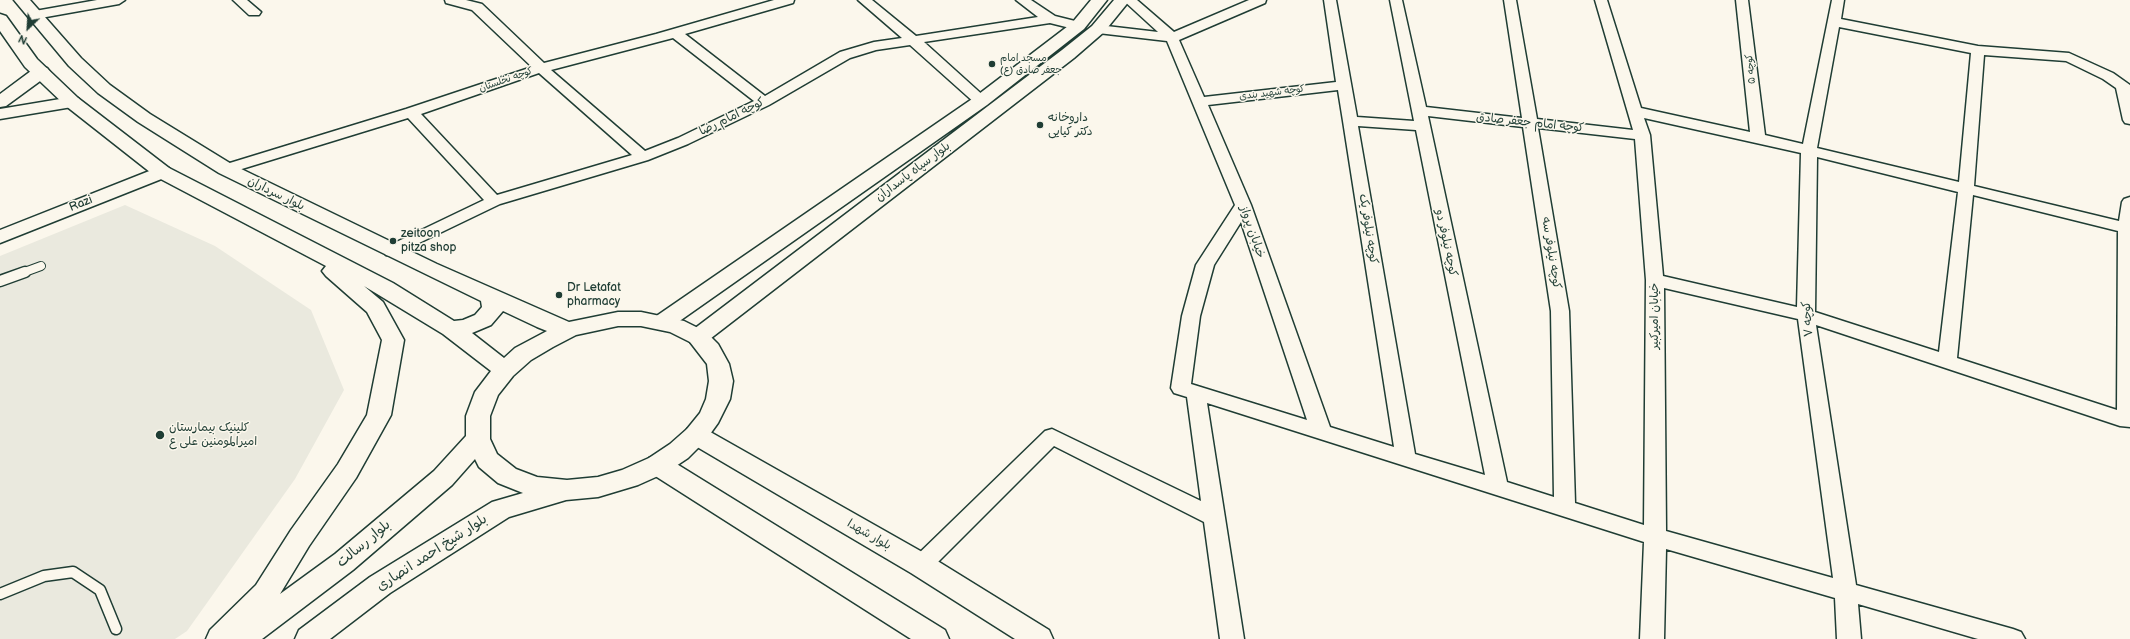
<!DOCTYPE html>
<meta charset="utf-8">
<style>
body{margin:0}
#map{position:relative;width:2130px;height:639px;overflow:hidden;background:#fbf7ec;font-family:"Balsamiq Sans",sans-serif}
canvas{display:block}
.north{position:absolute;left:8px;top:8px;width:40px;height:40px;-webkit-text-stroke:3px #fbf7ec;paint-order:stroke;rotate:205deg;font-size:11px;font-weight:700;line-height:16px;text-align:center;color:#1f3d34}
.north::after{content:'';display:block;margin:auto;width:14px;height:18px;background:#1f3d34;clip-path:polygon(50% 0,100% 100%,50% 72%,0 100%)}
</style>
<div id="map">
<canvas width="2130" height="639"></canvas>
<div class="north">N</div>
</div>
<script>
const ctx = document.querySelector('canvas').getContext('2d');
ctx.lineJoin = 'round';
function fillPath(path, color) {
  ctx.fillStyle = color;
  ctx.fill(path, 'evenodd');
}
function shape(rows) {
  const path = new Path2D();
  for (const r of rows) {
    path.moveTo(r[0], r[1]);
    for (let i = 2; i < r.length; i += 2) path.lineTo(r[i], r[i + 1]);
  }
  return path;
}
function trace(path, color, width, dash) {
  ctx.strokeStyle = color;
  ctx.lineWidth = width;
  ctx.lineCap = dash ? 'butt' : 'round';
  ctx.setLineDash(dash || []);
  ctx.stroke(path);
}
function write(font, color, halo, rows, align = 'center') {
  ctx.font = font + ' "Balsamiq Sans","Playpen Sans Arabic",sans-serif';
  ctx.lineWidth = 3;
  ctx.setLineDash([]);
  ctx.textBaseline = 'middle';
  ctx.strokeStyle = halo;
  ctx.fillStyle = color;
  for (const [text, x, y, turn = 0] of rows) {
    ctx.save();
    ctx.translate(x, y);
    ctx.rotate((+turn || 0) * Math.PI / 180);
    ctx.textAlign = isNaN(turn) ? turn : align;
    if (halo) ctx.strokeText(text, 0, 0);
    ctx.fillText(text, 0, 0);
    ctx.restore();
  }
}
fillPath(shape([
 [125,205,215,246,311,310,344,390,295,479,187,631,175,639,0,639,0,256]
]), '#eae9de');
const serviceFar1 = shape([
 [22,273,41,266]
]);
const service = shape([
 [0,281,25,272],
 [0,594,44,576,73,572,100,590,116,629]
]);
const minor = shape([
 [97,0,125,0,119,4,35,19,28,15,35,11,97,0],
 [233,0,247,0,261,12,259,15,249,15,233,0],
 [445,0,466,0,482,4,544,63,656,34,774,0,794,0,793,3,685,34,765,96,840,52,874,42,902,38,858,0,872,0,916,36,1038,17,1016,0,1031,0,1055,16,1083,23,1085,26,1078,30,1050,23,924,42,986,98,988,101,986,104,981,105,976,104,910,45,876,50,850,58,769,105,688,144,648,160,500,204,392,256,386,255,384,251,386,247,484,200,408,118,232,172,220,172,218,169,220,166,406,109,532,67,472,10,446,3,445,0],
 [673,38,754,101,678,138,645,151,551,70,673,38],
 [539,73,632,155,497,195,421,114,539,73],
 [1123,0,1137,0,1174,32,1249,0,1266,0,1265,3,1179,40,1204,97,1336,82,1324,0,1336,0,1357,117,1414,121,1390,0,1402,0,1426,107,1522,118,1504,0,1516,0,1537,119,1633,130,1595,0,1607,0,1641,108,1750,132,1736,0,1748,0,1765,135,1803,144,1832,0,1844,0,1841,19,1978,46,2069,53,2113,73,2130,85,2130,124,2125,123,2123,120,2116,88,2103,79,2066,61,1984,55,1974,186,2119,221,2122,202,2124,199,2130,197,2130,427,2120,426,1816,325,1856,585,2013,629,2021,632,2025,639,1978,639,1858,604,1861,639,1837,639,1835,598,1666,549,1664,639,1640,639,1644,542,1207,403,1244,639,1220,639,1204,522,1054,446,929,571,921,574,913,571,910,565,913,559,1045,431,1052,429,1201,501,1187,397,1174,393,1171,388,1182,316,1196,265,1235,205,1167,41,1098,33,1091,29,1098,25,1158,32,1123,0],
 [1839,27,1971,53,1959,182,1817,148,1839,27],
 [1338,90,1343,121,1394,447,1330,427,1251,205,1208,105,1338,90],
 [1428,116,1523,127,1551,311,1554,497,1507,482,1428,116],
 [1644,118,1801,153,1797,307,1663,276,1650,135,1644,118],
 [1358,126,1416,130,1485,475,1415,454,1358,126],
 [1538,128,1635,139,1646,280,1644,525,1575,503,1569,311,1538,128],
 [1817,157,1958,192,1939,352,1815,312,1817,157],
 [1973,195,2118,231,2117,410,1957,358,1973,195],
 [1241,222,1307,420,1191,384,1200,316,1214,265,1241,222],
 [1664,288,1798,319,1833,578,1666,531,1664,288]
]);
const tertiary = shape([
 [41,67,47,68,50,72,47,76,6,106,0,107,0,94,35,68,41,67],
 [72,97,78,98,81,102,78,106,0,119,0,109,72,97],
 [162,166,169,168,172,172,169,176,0,243,0,230,162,166]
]);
const secondary = shape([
 [1091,0,1107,0,1084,29,987,105,671,327,663,330,655,327,652,322,655,317,975,97,1072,23,1091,0],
 [1114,0,1130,0,1104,32,1074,58,706,342,698,345,690,342,687,337,690,332,1062,50,1092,26,1114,0],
 [696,426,705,429,931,557,1049,630,1053,639,1015,639,911,573,687,441,684,435,687,429,696,426],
 [658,455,667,458,945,630,949,639,911,639,649,472,646,465,649,458,658,455]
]);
const trunk = shape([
 [14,0,30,0,81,58,110,85,150,114,233,165,437,264,569,322,618,312,641,312,684,321,706,332,718,344,729,364,733,381,730,399,718,423,705,441,688,458,667,472,638,485,598,497,566,500,509,517,390,593,330,639,295,639,299,630,370,577,492,502,523,493,498,483,479,467,475,459,452,485,353,570,262,639,206,639,210,630,256,585,291,530,338,464,367,415,382,340,367,312,326,276,322,271,326,266,155,176,66,106,25,67,0,31,0,14,6,16,37,59,78,98,169,168,393,283,454,321,463,320,475,315,482,307,481,301,219,173,138,122,98,93,69,66,14,0],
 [364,286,443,334,491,371,475,392,466,416,466,436,434,471,335,554,280,594,309,546,356,478,391,415,404,340,383,302,364,286],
 [503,311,537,327,547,331,515,348,504,358,472,333,491,325,503,311],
 [618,326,641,326,670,332,690,342,707,364,709,381,706,399,700,413,687,429,670,444,649,458,622,470,598,477,567,480,537,477,516,469,497,454,490,439,490,416,498,395,513,376,531,360,553,347,576,335,618,326]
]);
trace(serviceFar1, '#1f3d34', 10);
trace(service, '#1f3d34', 13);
trace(minor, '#1f3d34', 3);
trace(tertiary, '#1f3d34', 3);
trace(secondary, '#1f3d34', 3);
trace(trunk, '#1f3d34', 3);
trace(serviceFar1, '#fbf7ec', 8);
trace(service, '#fbf7ec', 10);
fillPath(minor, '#fbf7ec');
fillPath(tertiary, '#fbf7ec');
fillPath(secondary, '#fbf7ec');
fillPath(trunk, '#fbf7ec');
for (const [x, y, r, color] of [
 [992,64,4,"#1f3d34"],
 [1040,125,4,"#1f3d34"],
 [393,241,4,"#1f3d34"],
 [559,295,4,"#1f3d34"],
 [160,435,5,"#1f3d34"]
]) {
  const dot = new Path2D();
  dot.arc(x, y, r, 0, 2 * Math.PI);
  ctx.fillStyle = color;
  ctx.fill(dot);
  trace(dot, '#fbf7ec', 1.5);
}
write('10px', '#1f3d34', '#fbf7ec', [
 ["مسجد امام",1000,58],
 ["جعفر صادق (ع)",1000,70]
], 'left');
write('10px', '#1f3d34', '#fbf7ec', [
 ["کوچه ۵",1751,69,-96],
 ["کوچه نخلستان",506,80,-19],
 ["کوچه شهید بندی",1272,93,-7]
]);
write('12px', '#1f3d34', '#fbf7ec', [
 ["کوچه امام رضا",732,117,-26],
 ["کوچه امام جعفر صادق",1530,123,6],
 ["بلوار سپاه پاسداران",913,172,-37],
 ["بلوار سرداران",276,194,26],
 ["Razi",81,204,-22],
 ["کوچه نیلوفر یک",1368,229,81],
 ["خیابان پرواز",1252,232,71],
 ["کوچه نیلوفر دو",1446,243,78],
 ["کوچه نیلوفر سه",1551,253,81],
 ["خیابان امیرکبیر",1655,316,-90],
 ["کوچه ۷",1808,319,-94],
 ["بلوار شهدا",869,535,30]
]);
write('12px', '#1f3d34', '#fbf7ec', [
 ["داروخانه",1048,118],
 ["دکتر کیایی",1048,132],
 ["zeitoon",401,234],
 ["pitza shop",401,248],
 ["Dr Letafat",567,288],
 ["pharmacy",567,302],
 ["کلینیک بیمارستان",169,428],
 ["امیرالمومنین علی ع",169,442]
], 'left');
write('14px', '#1f3d34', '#fbf7ec', [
 ["بلوار رسالت",364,544,-40],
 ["بلوار شیخ احمد انصاری",432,553,-33]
]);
</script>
